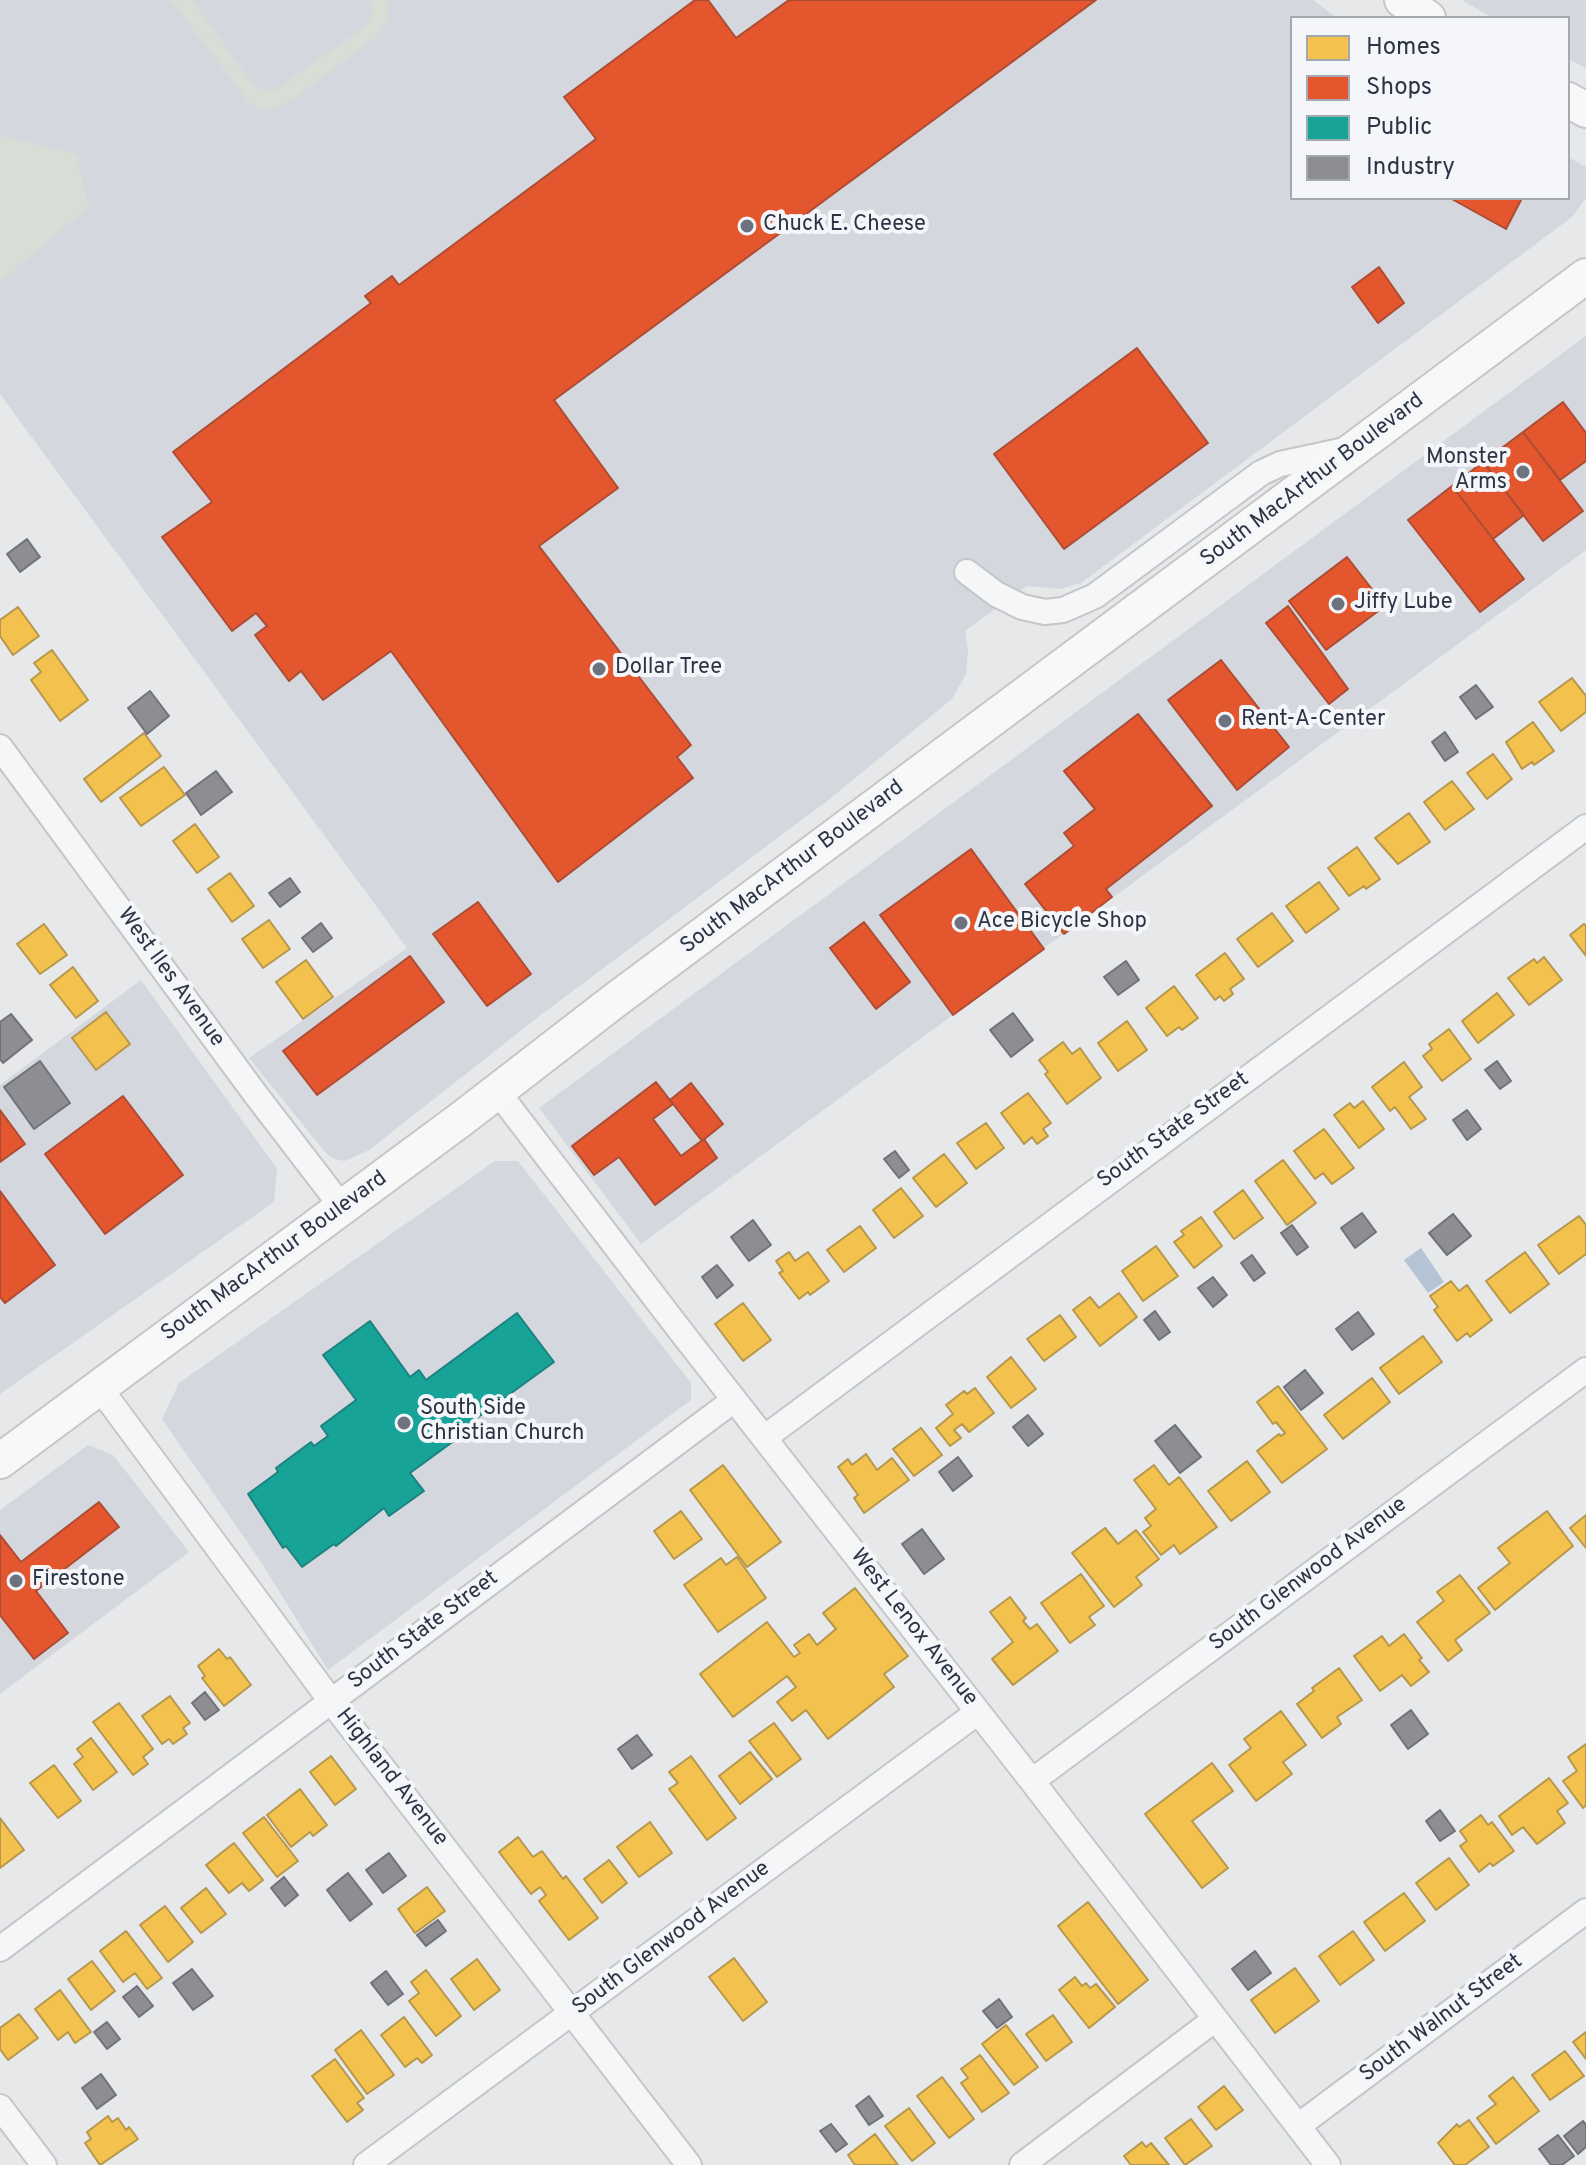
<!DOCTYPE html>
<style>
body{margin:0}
#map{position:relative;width:1586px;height:2165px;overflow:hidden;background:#e6e8ea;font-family:Overpass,sans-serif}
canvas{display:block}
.legend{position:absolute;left:1290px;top:16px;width:280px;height:184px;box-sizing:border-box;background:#f4f6f9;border:2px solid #a4a8b1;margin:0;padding:10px 14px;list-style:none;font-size:24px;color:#2b3445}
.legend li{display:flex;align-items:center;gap:16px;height:40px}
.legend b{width:40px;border:2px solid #a4a8b1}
</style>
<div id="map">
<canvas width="1586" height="2165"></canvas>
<ul class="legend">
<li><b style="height:22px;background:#f2c14e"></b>Homes</li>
<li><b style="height:22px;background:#e4572e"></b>Shops</li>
<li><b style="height:22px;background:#17a398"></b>Public</li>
<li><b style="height:22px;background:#8d8d92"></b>Industry</li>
</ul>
</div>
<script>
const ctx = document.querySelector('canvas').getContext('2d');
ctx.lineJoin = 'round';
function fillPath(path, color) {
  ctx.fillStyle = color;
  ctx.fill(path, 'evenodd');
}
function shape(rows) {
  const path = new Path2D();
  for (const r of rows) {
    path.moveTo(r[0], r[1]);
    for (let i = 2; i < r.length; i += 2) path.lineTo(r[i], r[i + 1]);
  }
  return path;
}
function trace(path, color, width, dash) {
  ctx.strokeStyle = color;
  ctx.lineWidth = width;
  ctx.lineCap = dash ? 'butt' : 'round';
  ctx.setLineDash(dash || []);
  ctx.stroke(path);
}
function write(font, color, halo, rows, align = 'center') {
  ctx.font = font + ' Overpass,sans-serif';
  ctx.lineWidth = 8;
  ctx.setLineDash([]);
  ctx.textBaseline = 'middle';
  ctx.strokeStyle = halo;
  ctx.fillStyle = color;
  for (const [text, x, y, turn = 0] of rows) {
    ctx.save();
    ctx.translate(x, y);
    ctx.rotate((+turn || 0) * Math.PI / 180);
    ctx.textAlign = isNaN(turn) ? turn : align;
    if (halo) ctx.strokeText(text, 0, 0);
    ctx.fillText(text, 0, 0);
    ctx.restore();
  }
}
fillPath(shape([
 [0,0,1313,0,1337,18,1292,18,1292,198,1568,198,1568,157,1586,167,1586,198,1572,217,1081,583,1060,589,1027,586,965,631,968,651,966,674,952,699,827,801,542,1014,369,1150,345,1161,334,1159,325,1152,249,1058,407,948,0,394],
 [1462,0,1586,0,1586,68,1568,59,1568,18,1493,18],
 [1586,336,1586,550,641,1244,539,1108],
 [141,980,277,1169,274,1202,0,1394,0,1085],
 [495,1161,518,1161,691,1383,691,1400,328,1670,259,1559,162,1419,179,1383],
 [88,1445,113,1455,189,1552,0,1694,0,1510]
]), '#d4d7dd');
fillPath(shape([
 [171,0,192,0,252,83,265,90,274,91,366,26,373,13,370,0,387,0,388,18,378,35,294,99,277,108,264,110,250,104],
 [0,136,77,154,88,207,0,282]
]), '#d6ded6');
fillPath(shape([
 [1421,1248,1444,1282,1428,1293,1404,1260]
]), '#b4c4d5');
const homes = shape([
 [18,607,39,636,13,655,0,636,0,620,18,607],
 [52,650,88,700,60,721,31,680,41,672,34,663,52,650],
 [1572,678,1586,696,1586,712,1561,731,1539,702,1572,678],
 [1533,722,1554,751,1534,765,1532,762,1522,769,1506,742,1533,722],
 [144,733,161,756,101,802,84,779,144,733],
 [1493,754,1512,779,1487,799,1467,773,1493,754],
 [164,767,185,795,141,826,120,798,164,767],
 [1452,781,1474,809,1445,830,1424,802,1452,781],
 [1409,813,1430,842,1398,864,1375,838,1409,813],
 [195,824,219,857,197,873,173,841,195,824],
 [1357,847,1380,879,1366,889,1364,886,1349,896,1328,868,1357,847],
 [230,873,254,906,232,922,208,889,230,873],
 [1319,882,1339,909,1306,933,1286,906,1319,882],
 [1272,913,1293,941,1258,967,1237,939,1272,913],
 [269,920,290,949,263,968,242,939,269,920],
 [44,924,67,955,40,974,17,944,44,924],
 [1584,924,1586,926,1586,956,1570,935,1584,924],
 [1225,953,1244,979,1230,989,1233,994,1224,1001,1220,996,1215,1000,1196,975,1225,953],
 [1544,957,1562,980,1529,1005,1508,978,1534,959,1537,963,1544,957],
 [306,960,333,997,303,1019,276,982,306,960],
 [73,967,98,1001,76,1018,50,985,73,967],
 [1174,986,1198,1018,1182,1030,1179,1027,1167,1036,1146,1008,1174,986],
 [1497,993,1514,1015,1478,1043,1462,1021,1497,993],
 [106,1012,130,1044,96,1070,72,1038,106,1012],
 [1127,1021,1147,1050,1118,1071,1098,1043,1127,1021],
 [1449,1029,1471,1059,1442,1081,1423,1056,1432,1049,1429,1044,1449,1029],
 [1063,1042,1072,1054,1080,1048,1101,1078,1067,1104,1045,1074,1048,1072,1039,1060,1063,1042],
 [1404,1062,1422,1087,1409,1097,1426,1119,1411,1129,1395,1107,1390,1111,1372,1087,1404,1062],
 [1028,1093,1051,1123,1043,1129,1048,1136,1037,1144,1032,1137,1024,1144,1001,1113,1028,1093],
 [1363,1101,1384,1129,1359,1148,1334,1115,1350,1103,1354,1108,1363,1101],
 [986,1123,1004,1148,976,1169,957,1143,986,1123],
 [1324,1129,1354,1168,1332,1184,1323,1173,1315,1179,1294,1151,1324,1129],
 [944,1154,967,1183,936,1207,913,1178,944,1154],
 [1283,1160,1316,1203,1287,1225,1255,1181,1283,1160],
 [901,1188,923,1216,894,1238,873,1210,901,1188],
 [1243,1190,1263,1218,1234,1239,1214,1212,1243,1190],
 [1579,1216,1586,1225,1586,1254,1559,1274,1538,1245,1579,1216],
 [1201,1217,1222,1246,1194,1268,1174,1242,1184,1235,1181,1231,1201,1217],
 [860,1226,876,1248,844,1272,827,1250,860,1226],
 [1156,1246,1178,1276,1143,1301,1122,1271,1156,1246],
 [789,1252,795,1261,808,1252,829,1281,810,1295,808,1292,799,1299,779,1273,783,1271,776,1261,789,1252],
 [1525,1252,1549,1284,1510,1313,1486,1281,1525,1252],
 [1451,1281,1459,1291,1467,1285,1492,1320,1470,1337,1467,1333,1457,1341,1434,1310,1438,1307,1430,1296,1451,1281],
 [1119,1293,1137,1317,1100,1346,1073,1310,1090,1297,1099,1308,1119,1293],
 [743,1303,771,1340,743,1361,715,1324,743,1303],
 [1060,1315,1076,1337,1044,1361,1027,1339,1060,1315],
 [1423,1336,1442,1362,1399,1394,1380,1368,1423,1336],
 [1011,1357,1036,1389,1011,1408,987,1377,1011,1357],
 [1372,1378,1390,1402,1343,1439,1324,1415,1372,1378],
 [1278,1386,1327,1449,1282,1483,1257,1451,1279,1434,1281,1436,1285,1433,1276,1422,1273,1424,1257,1402,1278,1386],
 [975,1388,994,1413,969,1432,962,1424,954,1430,961,1438,950,1446,936,1428,953,1414,946,1405,964,1391,967,1394,975,1388],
 [921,1428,942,1455,914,1476,893,1449,921,1428],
 [866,1454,877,1470,892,1458,909,1480,864,1513,854,1498,858,1495,838,1467,848,1459,852,1465,866,1454],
 [1247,1461,1270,1492,1231,1521,1208,1491,1247,1461],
 [723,1465,781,1542,747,1567,690,1490,723,1465],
 [1154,1465,1169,1485,1179,1477,1217,1527,1180,1554,1174,1545,1161,1555,1143,1532,1151,1526,1145,1518,1156,1509,1134,1480,1154,1465],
 [681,1511,702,1539,674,1559,654,1531,681,1511],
 [1547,1511,1573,1546,1495,1610,1478,1588,1510,1563,1498,1548,1547,1511],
 [1586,1515,1586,1548,1570,1528,1586,1515],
 [1105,1528,1118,1544,1136,1530,1159,1559,1136,1577,1142,1585,1114,1607,1072,1553,1105,1528],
 [737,1557,766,1598,718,1632,684,1585,721,1558,726,1565,737,1557],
 [1081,1574,1104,1606,1089,1617,1095,1625,1070,1643,1041,1603,1081,1574],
 [1460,1575,1490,1613,1455,1640,1462,1650,1448,1661,1417,1622,1444,1601,1437,1592,1460,1575],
 [855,1588,908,1656,884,1674,894,1687,828,1739,806,1710,792,1721,777,1702,796,1687,787,1676,733,1717,700,1674,767,1622,794,1657,800,1653,794,1645,809,1634,817,1645,836,1629,823,1613,855,1588],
 [1010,1597,1026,1618,1023,1621,1030,1629,1037,1624,1058,1651,1013,1685,992,1659,1013,1642,990,1612,1010,1597],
 [1404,1634,1422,1658,1419,1660,1429,1672,1411,1686,1402,1675,1380,1691,1354,1656,1382,1636,1389,1646,1404,1634],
 [219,1649,227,1659,230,1657,251,1685,224,1706,202,1678,205,1676,198,1666,219,1649],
 [1339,1668,1362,1700,1337,1717,1341,1724,1322,1738,1297,1704,1314,1691,1312,1688,1339,1668],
 [170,1696,190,1723,183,1728,187,1734,173,1744,169,1739,162,1744,142,1716,170,1696],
 [119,1703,153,1749,143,1757,148,1764,133,1775,93,1722,119,1703],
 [1281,1711,1306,1745,1283,1762,1292,1774,1256,1801,1229,1765,1251,1748,1244,1739,1281,1711],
 [774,1723,801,1759,777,1777,749,1741,774,1723],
 [91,1738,117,1772,93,1790,74,1764,83,1757,77,1749,91,1738],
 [1586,1744,1586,1805,1583,1808,1563,1781,1577,1771,1568,1757,1586,1744],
 [750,1752,772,1779,740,1804,719,1776,750,1752],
 [331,1756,356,1789,335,1805,310,1772,331,1756],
 [691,1756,736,1818,707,1840,669,1789,678,1783,669,1772,691,1756],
 [1212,1763,1233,1791,1192,1821,1228,1868,1202,1888,1145,1814,1212,1763],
 [54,1765,81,1801,58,1818,30,1783,54,1765],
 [1549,1778,1568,1803,1557,1811,1565,1823,1537,1844,1523,1827,1512,1835,1499,1816,1549,1778],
 [300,1789,327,1825,313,1836,310,1832,291,1847,267,1815,300,1789],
 [1481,1815,1488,1825,1492,1822,1514,1851,1493,1866,1490,1863,1479,1872,1460,1846,1467,1841,1460,1831,1481,1815],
 [264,1817,298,1861,277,1877,243,1833,264,1817],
 [0,1818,24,1850,0,1868,0,1818],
 [650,1822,672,1853,639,1877,617,1847,650,1822],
 [518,1837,533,1857,542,1851,563,1879,566,1876,598,1918,569,1940,539,1901,546,1895,540,1887,531,1894,499,1852,518,1837],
 [234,1843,263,1880,249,1891,242,1883,229,1893,206,1865,234,1843],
 [1449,1858,1469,1885,1436,1910,1416,1883,1449,1858],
 [609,1860,627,1883,602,1903,584,1879,609,1860],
 [427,1887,445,1911,415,1933,398,1909,427,1887],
 [206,1888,226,1914,201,1933,181,1908,206,1888],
 [1404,1893,1425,1921,1385,1951,1364,1922,1404,1893],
 [1088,1902,1148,1980,1118,2004,1058,1926,1088,1902],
 [165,1906,193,1942,168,1962,140,1925,165,1906],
 [126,1931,162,1978,147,1989,135,1973,123,1982,100,1951,126,1931],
 [1353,1931,1374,1960,1340,1985,1319,1956,1353,1931],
 [734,1958,767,2002,743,2021,709,1977,734,1958],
 [477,1959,500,1990,474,2010,451,1979,477,1959],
 [92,1961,115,1991,91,2010,68,1979,92,1961],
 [1295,1968,1319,2001,1275,2033,1251,2000,1295,1968],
 [426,1970,461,2016,436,2036,409,2001,419,1993,411,1982,426,1970],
 [1075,1977,1082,1986,1086,1983,1090,1988,1096,1984,1115,2007,1089,2028,1059,1990,1075,1977],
 [60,1990,91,2032,75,2043,68,2032,58,2040,35,2009,60,1990],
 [19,2014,38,2038,8,2060,0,2049,0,2028,19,2014],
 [1053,2015,1072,2042,1046,2061,1026,2034,1053,2015],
 [404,2017,432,2055,422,2063,417,2058,405,2067,381,2035,404,2017],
 [1006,2025,1038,2067,1014,2085,982,2044,1006,2025],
 [361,2030,394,2075,367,2094,335,2050,361,2030],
 [1586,2032,1586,2059,1573,2042,1586,2032],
 [1565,2051,1584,2076,1550,2100,1532,2075,1565,2051],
 [980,2055,1009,2093,982,2112,961,2083,968,2078,961,2069,980,2055],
 [335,2059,364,2098,357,2103,363,2110,347,2122,312,2076,335,2059],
 [942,2077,974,2119,949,2138,917,2096,942,2077],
 [1513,2077,1539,2111,1496,2144,1477,2118,1496,2104,1489,2096,1513,2077],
 [1224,2086,1243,2110,1216,2130,1198,2107,1224,2086],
 [909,2108,935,2143,912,2161,885,2126,909,2108],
 [108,2116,112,2122,118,2118,126,2130,129,2127,138,2139,100,2165,85,2143,91,2139,87,2132,108,2116],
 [1191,2119,1212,2146,1185,2165,1165,2138,1191,2119],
 [1469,2120,1489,2147,1465,2165,1455,2165,1438,2143,1457,2124,1459,2127,1469,2120],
 [875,2134,898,2165,855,2165,848,2155,875,2134],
 [1142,2142,1146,2147,1151,2143,1169,2165,1131,2165,1124,2156,1142,2142]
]);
fillPath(homes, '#f2c14e');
trace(homes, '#b6974b', 2);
const shops = shape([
 [695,0,708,0,736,38,789,0,1096,0,554,400,618,488,539,546,691,745,677,757,693,778,558,882,391,651,323,700,301,671,289,681,255,635,267,626,256,613,232,631,162,537,212,502,173,452,371,303,365,296,392,276,399,285,596,139,564,97,695,0],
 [1450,198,1522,198,1506,229,1450,198],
 [1379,267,1404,303,1378,323,1352,287,1379,267],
 [1137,348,1208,443,1064,549,994,454,1137,348],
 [1563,402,1586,433,1586,461,1560,480,1523,432,1563,402],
 [1523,432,1583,511,1543,541,1483,462,1523,432],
 [1483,462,1524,515,1493,539,1452,486,1483,462],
 [1452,486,1524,579,1480,612,1408,520,1452,486],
 [1347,557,1385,606,1326,650,1289,601,1347,557],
 [1288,606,1348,689,1329,704,1266,623,1288,606],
 [1221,660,1289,747,1237,790,1168,700,1221,660],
 [1138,714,1212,806,1106,889,1112,897,1064,934,1025,884,1074,846,1064,833,1095,809,1064,771,1138,714],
 [971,849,1044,949,953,1015,880,915,971,849],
 [478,902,531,974,487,1006,433,934,478,902],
 [864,922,910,982,876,1009,830,948,864,922],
 [410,956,444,1002,317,1095,283,1051,410,956],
 [656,1082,673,1104,653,1119,681,1156,704,1139,717,1158,655,1205,619,1157,594,1175,572,1146,656,1082],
 [691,1083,723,1124,702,1141,670,1100,691,1083],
 [123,1096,183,1175,105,1234,45,1154,123,1096],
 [0,1110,25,1144,0,1162,0,1110],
 [0,1191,55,1265,5,1303,0,1297,0,1191],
 [99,1502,119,1527,36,1591,68,1633,34,1659,0,1615,0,1535,21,1562,99,1502]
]);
fillPath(shops, '#e4572e');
trace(shops, '#ac4c35', 2);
const public = shape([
 [517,1313,554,1362,470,1423,473,1427,410,1473,424,1491,389,1516,384,1508,336,1546,334,1544,302,1567,286,1546,283,1548,248,1494,278,1472,276,1468,311,1442,314,1446,328,1436,321,1426,356,1400,323,1355,370,1321,410,1377,419,1370,426,1380,517,1313]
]);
fillPath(public, '#17a398');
trace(public, '#1d827f', 2);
const industry = shape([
 [27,539,40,557,20,572,7,554,27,539],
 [1476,685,1493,707,1476,719,1460,697,1476,685],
 [150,691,169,716,147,734,128,708,150,691],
 [1445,732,1458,752,1445,761,1432,742,1445,732],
 [216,771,232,792,201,815,186,793,216,771],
 [290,878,300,892,280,907,269,893,290,878],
 [321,923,332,938,313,952,302,938,321,923],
 [1126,961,1139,980,1118,995,1104,977,1126,961],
 [1013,1013,1033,1040,1011,1057,990,1030,1013,1013],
 [11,1014,32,1040,3,1063,0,1059,0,1022,11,1014],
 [40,1061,70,1103,34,1129,4,1087,40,1061],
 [1497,1061,1511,1081,1500,1089,1485,1070,1497,1061],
 [1467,1110,1481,1129,1467,1140,1453,1120,1467,1110],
 [895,1151,909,1170,899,1178,884,1159,895,1151],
 [1362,1213,1376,1232,1355,1248,1341,1228,1362,1213],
 [1453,1214,1471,1236,1447,1255,1429,1233,1453,1214],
 [753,1220,771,1245,749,1261,731,1237,753,1220],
 [1292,1225,1308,1247,1297,1255,1281,1233,1292,1225],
 [1252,1255,1265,1273,1254,1281,1241,1263,1252,1255],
 [717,1265,733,1285,717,1298,702,1277,717,1265],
 [1213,1277,1227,1295,1213,1307,1198,1288,1213,1277],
 [1155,1311,1170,1332,1159,1340,1144,1320,1155,1311],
 [1358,1312,1374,1334,1352,1350,1336,1329,1358,1312],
 [1305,1370,1323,1393,1301,1410,1284,1387,1305,1370],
 [1028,1415,1043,1434,1028,1446,1013,1427,1028,1415],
 [1175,1425,1201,1457,1180,1473,1155,1441,1175,1425],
 [958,1457,972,1476,953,1491,939,1472,958,1457],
 [922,1529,944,1559,924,1574,902,1544,922,1529],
 [205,1692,219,1710,205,1720,192,1703,205,1692],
 [1411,1710,1428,1734,1408,1749,1391,1725,1411,1710],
 [637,1735,652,1755,632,1769,618,1749,637,1735],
 [1440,1810,1455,1831,1440,1841,1426,1821,1440,1810],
 [389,1853,406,1876,383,1893,366,1870,389,1853],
 [348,1873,372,1904,350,1921,327,1890,348,1873],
 [284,1877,298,1895,285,1906,271,1888,284,1877],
 [438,1920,446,1931,426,1946,417,1935,438,1920],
 [1255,1951,1271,1973,1248,1990,1232,1969,1255,1951],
 [192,1969,213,1996,193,2010,173,1983,192,1969],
 [386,1971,403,1994,388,2005,371,1983,386,1971],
 [137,1986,153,2006,139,2017,123,1997,137,1986],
 [999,1999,1012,2017,997,2028,983,2011,999,1999],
 [107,2022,120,2039,107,2049,94,2032,107,2022],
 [101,2074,116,2095,97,2109,82,2088,101,2074],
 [869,2096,883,2116,869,2125,856,2106,869,2096],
 [1583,2121,1586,2125,1586,2147,1578,2154,1564,2136,1583,2121],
 [831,2124,847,2144,836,2152,820,2131,831,2124],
 [1558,2135,1574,2156,1562,2165,1551,2165,1539,2149,1558,2135]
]);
fillPath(industry, '#8d8d92');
trace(industry, '#70727b', 2);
const street = shape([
 [967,572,996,594,1022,607,1045,612,1063,610,1095,596,1261,473,1280,464,1345,450],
 [0,747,256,1095,342,1207],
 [497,1091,679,1329,1032,1781,1328,2165],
 [99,1387,331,1701,689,2165],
 [764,1438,1586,827],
 [1032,1781,1586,1370],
 [0,1949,734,1400],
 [0,2107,44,2165],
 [1298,2126,1586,1911],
 [366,2165,978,1712],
 [1022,2165,1214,2020]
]);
const secondary = shape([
 [1402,0,1428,18],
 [1568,100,1586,110],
 [0,1461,464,1117,614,1001,1586,276]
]);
trace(street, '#c4c6c8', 28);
trace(secondary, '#c4c6c8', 38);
trace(street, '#f5f6f7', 24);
trace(secondary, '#f8f8f8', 34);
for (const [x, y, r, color] of [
 [747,226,8,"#6c737f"],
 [1523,472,8,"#6c737f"],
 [1338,604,8,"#6c737f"],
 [599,669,8,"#6c737f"],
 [1225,721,8,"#6c737f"],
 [961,923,8,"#6c737f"],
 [404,1423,8,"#6c737f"],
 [16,1581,8,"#6c737f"]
]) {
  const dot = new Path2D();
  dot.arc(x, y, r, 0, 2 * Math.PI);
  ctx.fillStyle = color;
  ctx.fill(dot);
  trace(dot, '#f4f6f9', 3);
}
write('22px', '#2b3445', '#f4f6f9', [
 ["Chuck E. Cheese",763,226],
 ["Monster",1507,459,"right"],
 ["Arms",1507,484,"right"],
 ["Jiffy Lube",1354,604],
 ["Dollar Tree",615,669],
 ["Rent-A-Center",1241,721],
 ["Ace Bicycle Shop",977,923],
 ["South Side",420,1410],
 ["Christian Church",420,1435],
 ["Firestone",32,1581]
], 'left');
write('22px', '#2b3445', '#f4f6f9', [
 ["South MacArthur Boulevard",1313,481,-37],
 ["South MacArthur Boulevard",793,868,-37],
 ["West Iles Avenue",170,978,54],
 ["South State Street",1174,1131,-36],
 ["South MacArthur Boulevard",275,1257,-36],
 ["South Glenwood Avenue",1309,1575,-37],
 ["West Lenox Avenue",913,1628,52],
 ["South State Street",424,1631,-37],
 ["Highland Avenue",391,1778,52],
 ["South Glenwood Avenue",672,1939,-37],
 ["South Walnut Street",1442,2019,-37]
]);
</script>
